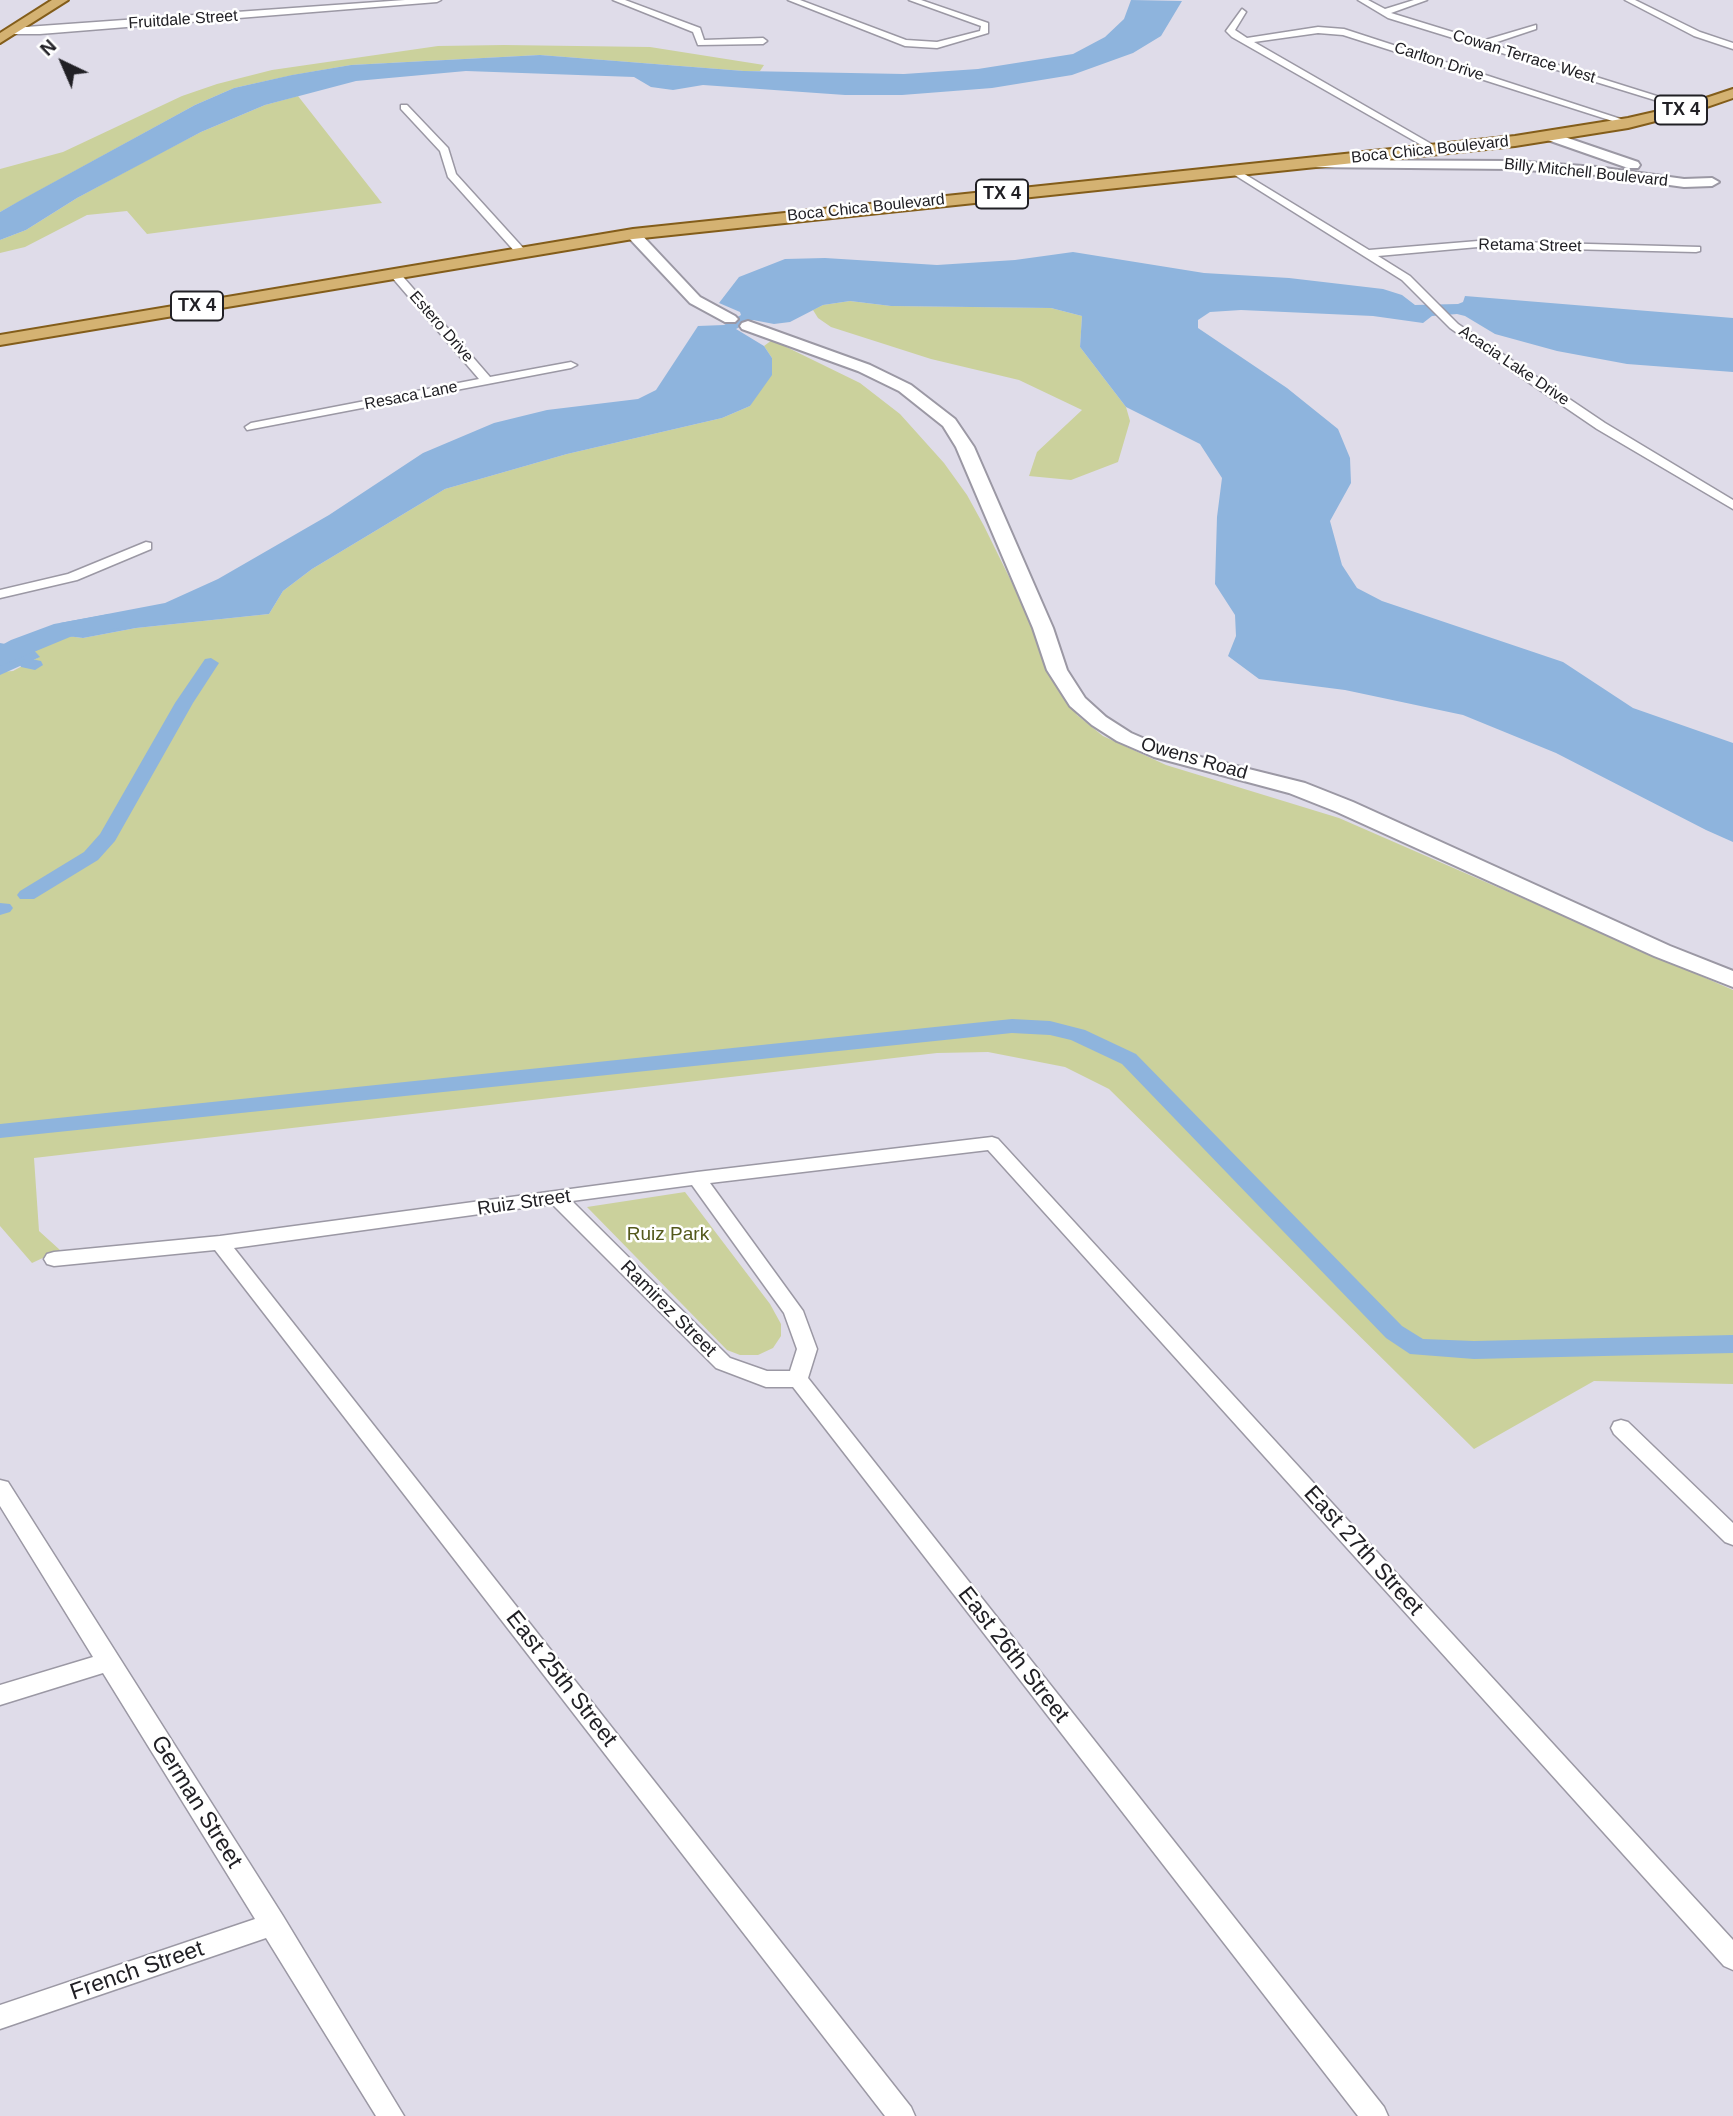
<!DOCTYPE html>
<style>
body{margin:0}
#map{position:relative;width:1733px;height:2116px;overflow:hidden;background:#dfdce9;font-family:Helvetica,sans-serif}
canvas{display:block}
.north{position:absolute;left:28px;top:28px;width:70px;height:70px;-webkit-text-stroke:5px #fff;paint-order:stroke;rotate:316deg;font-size:19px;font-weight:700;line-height:28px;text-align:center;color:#212025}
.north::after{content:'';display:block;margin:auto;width:24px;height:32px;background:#212025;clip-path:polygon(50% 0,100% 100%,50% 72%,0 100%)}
</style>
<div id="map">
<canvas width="1733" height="2116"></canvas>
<div class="north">N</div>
</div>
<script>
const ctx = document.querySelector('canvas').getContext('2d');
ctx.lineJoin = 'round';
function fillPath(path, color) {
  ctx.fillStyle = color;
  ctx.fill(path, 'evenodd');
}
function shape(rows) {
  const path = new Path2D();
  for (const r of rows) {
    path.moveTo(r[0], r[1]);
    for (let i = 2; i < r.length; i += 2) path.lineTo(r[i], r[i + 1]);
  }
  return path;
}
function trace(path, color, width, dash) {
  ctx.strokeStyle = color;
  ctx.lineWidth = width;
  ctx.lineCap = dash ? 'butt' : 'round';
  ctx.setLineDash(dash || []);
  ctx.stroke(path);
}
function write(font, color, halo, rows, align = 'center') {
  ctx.font = font + ' Helvetica,sans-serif';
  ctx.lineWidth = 5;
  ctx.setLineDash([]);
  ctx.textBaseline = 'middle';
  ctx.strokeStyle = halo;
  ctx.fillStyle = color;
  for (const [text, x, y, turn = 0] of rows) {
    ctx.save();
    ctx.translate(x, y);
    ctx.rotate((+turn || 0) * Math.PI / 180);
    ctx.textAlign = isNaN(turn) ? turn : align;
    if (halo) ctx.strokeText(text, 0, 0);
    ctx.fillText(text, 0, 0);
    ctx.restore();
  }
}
fillPath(shape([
 [504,45,650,47,764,65,760,71,744,71,540,55,351,65,293,75,234,88,195,105,0,212,0,169,63,152,182,96,217,84,272,70,438,46],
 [298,96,382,203,147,234,127,211,87,215,25,247,0,253,0,240,26,230,77,198,149,159,201,132,265,105],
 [850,301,891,306,1051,308,1082,316,1080,347,1126,407,1130,421,1118,462,1071,480,1029,476,1037,452,1082,410,1019,380,931,359,831,327,818,318,813,310,823,305],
 [772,340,860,383,900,414,944,463,967,495,984,526,1077,715,1103,736,1166,765,1339,818,1733,990,1733,1384,1594,1381,1474,1449,1109,1089,1065,1067,988,1052,937,1053,34,1158,39,1231,60,1250,32,1263,0,1226,0,672,13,671,39,657,33,649,67,636,83,638,136,628,269,614,283,591,312,569,445,489,567,454,722,418,750,406,772,358,764,346],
 [685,1192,770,1304,781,1324,781,1336,773,1348,758,1355,740,1355,727,1350,587,1207]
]), '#cbd19c');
fillPath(shape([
 [1131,0,1182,1,1161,36,1133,53,1072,75,992,88,902,95,845,95,703,85,673,90,651,87,634,77,466,71,356,81,265,105,201,132,77,198,26,230,0,240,0,212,21,200,195,105,234,88,292,75,351,65,540,55,744,71,904,74,978,69,1073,54,1105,37,1124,19],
 [1073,252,1204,273,1289,278,1383,289,1402,295,1415,305,1458,304,1463,302,1465,296,1733,318,1733,372,1627,364,1557,351,1495,334,1465,316,1457,314,1432,316,1423,323,1373,316,1241,310,1210,312,1198,320,1198,328,1287,388,1338,429,1350,458,1351,483,1330,521,1342,565,1357,588,1382,601,1563,662,1633,708,1733,743,1733,842,1706,830,1556,753,1463,715,1345,690,1259,679,1228,656,1236,636,1235,615,1215,584,1217,517,1222,478,1200,444,1126,407,1080,347,1082,316,1051,308,891,306,850,301,823,305,790,322,774,324,753,320,736,329,764,346,772,358,772,375,750,406,722,418,567,454,445,489,312,569,283,591,269,614,136,628,83,638,67,636,60,623,165,603,218,579,329,515,423,453,494,423,547,410,638,399,656,390,698,326,724,325,741,315,740,312,719,303,739,277,785,259,825,258,937,265,1015,260],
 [0,643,33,649,40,657,0,675]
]), '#8eb4dd');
fillPath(shape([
 [27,658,41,661,43,665,35,670,21,667,19,663,27,658],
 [211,658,219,663,193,703,115,841,98,860,34,899,20,899,17,895,20,891,84,852,100,834,175,703,205,659,211,658],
 [0,903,10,904,13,908,10,912,0,915,0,903],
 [1012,1019,1050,1021,1085,1030,1136,1054,1402,1326,1423,1339,1474,1341,1733,1335,1733,1353,1474,1359,1410,1354,1386,1338,1122,1064,1071,1040,1050,1035,1012,1033,0,1138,0,1124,1012,1019]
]), '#8eb4dd');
fillPath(shape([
 [109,614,119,616,123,622,119,628,70,637,0,666,0,646,11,640,54,624,109,614]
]), '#8eb4dd');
const street = shape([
 [405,0,441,0,437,2,40,34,12,34,8,31,12,28,405,0],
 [613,0,625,0,700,28,704,40,763,38,767,41,763,44,698,45,693,32,613,0],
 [788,0,800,0,906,40,937,42,980,31,981,26,909,0,921,0,988,23,988,33,937,48,905,46,788,0],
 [1358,0,1368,0,1385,9,1414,0,1427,0,1391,13,1482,41,1536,25,1536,29,1491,44,1695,108,1687,110,1388,18,1358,0],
 [1625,0,1635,0,1700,32,1733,43,1733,49,1694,36,1625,0],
 [1242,9,1246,12,1235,30,1247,38,1318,27,1344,29,1633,123,1625,125,1343,35,1318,33,1254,42,1440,149,1432,151,1232,37,1226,31,1242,9],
 [401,105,407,105,448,148,456,174,525,250,525,254,517,254,448,177,440,151,401,109,401,105],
 [1233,167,1369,250,1478,241,1700,247,1700,251,1696,252,1478,247,1378,256,1410,276,1458,324,1605,423,1733,500,1733,509,1597,429,1484,352,1450,328,1402,280,1230,172,1228,170,1233,167],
 [394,270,398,271,490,377,571,362,577,365,571,368,247,430,245,427,251,423,479,379,390,275,390,271,394,270],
 [146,542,151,543,151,549,77,580,0,598,0,590,68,574,146,542],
 [992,1137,998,1139,1733,1940,1733,1970,1724,1966,988,1150,710,1183,803,1311,817,1349,808,1378,1384,2107,1388,2116,1358,2116,793,1387,766,1387,716,1368,552,1204,234,1248,911,2107,915,2116,885,2116,215,1250,54,1266,47,1264,44,1259,47,1254,54,1252,220,1236,697,1172,992,1137],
 [692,1185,784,1313,797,1349,790,1371,767,1371,730,1358,572,1201,692,1185],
 [1621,1420,1628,1422,1733,1523,1733,1545,1725,1542,1614,1434,1611,1428,1614,1422,1621,1420],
 [0,1480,8,1482,283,1916,404,2116,376,2116,266,1938,0,2029,0,2005,255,1919,103,1673,0,1705,0,1685,93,1657,0,1506,0,1480]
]);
const secondary = shape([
 [1550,132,1638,162,1640,165,1638,168,1628,168,1545,139,1543,136,1550,132],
 [1311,160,1512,161,1597,167,1684,179,1712,178,1719,182,1712,186,1684,187,1597,175,1512,169,1306,167,1306,161,1311,160],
 [633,230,638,231,700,297,735,316,738,319,735,322,725,322,690,303,628,237,626,234,633,230],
 [748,321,870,365,911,385,955,419,974,447,1053,628,1067,670,1085,698,1106,717,1131,733,1168,749,1305,783,1353,802,1670,946,1733,971,1733,987,1654,956,1337,812,1289,793,1154,757,1117,741,1092,725,1070,706,1047,670,1033,628,956,447,943,426,899,391,858,371,742,329,740,326,742,323,748,321]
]);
const primary = shape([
 [52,0,68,0,0,43,0,33,52,0],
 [1733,89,1733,98,1695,111,1628,128,1515,146,633,239,0,345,0,335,633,229,1515,136,1628,118,1685,105,1733,89]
]);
trace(street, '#9b98a4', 3);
trace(secondary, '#9b98a4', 4);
trace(primary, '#835d1a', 4);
fillPath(street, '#fff');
fillPath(secondary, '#fff');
fillPath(primary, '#d4b272');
write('16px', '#212025', '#fff', [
 ["Fruitdale Street",183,20,-4],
 ["Cowan Terrace West",1524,57,17],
 ["Carlton Drive",1439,62,18],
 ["Boca Chica Boulevard",1430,150,-6],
 ["Billy Mitchell Boulevard",1586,173,6],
 ["Boca Chica Boulevard",866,208,-6],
 ["Retama Street",1530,246,1],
 ["Estero Drive",441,327,49],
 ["Acacia Lake Drive",1514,366,34],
 ["Resaca Lane",411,396,-11]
]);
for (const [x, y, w] of [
 [1681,110,52],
 [1002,194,52],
 [197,306,52]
]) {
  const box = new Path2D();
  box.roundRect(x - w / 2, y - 14.5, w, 29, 5);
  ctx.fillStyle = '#fff';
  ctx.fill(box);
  trace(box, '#212025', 2);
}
write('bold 18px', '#212025', null, [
 ["TX 4",1681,110],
 ["TX 4",1002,194],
 ["TX 4",197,306]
]);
write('19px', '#212025', '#fff', [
 ["Owens Road",1194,759,16],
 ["Ruiz Street",524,1203,-8],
 ["Ramirez Street",668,1309,45]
]);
write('19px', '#53581b', '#fff', [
 ["Ruiz Park",668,1235]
]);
write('23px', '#212025', '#fff', [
 ["East 27th Street",1363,1551,48],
 ["East 26th Street",1013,1655,52],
 ["East 25th Street",561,1679,52],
 ["German Street",196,1802,58],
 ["French Street",137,1971,-19]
]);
</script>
